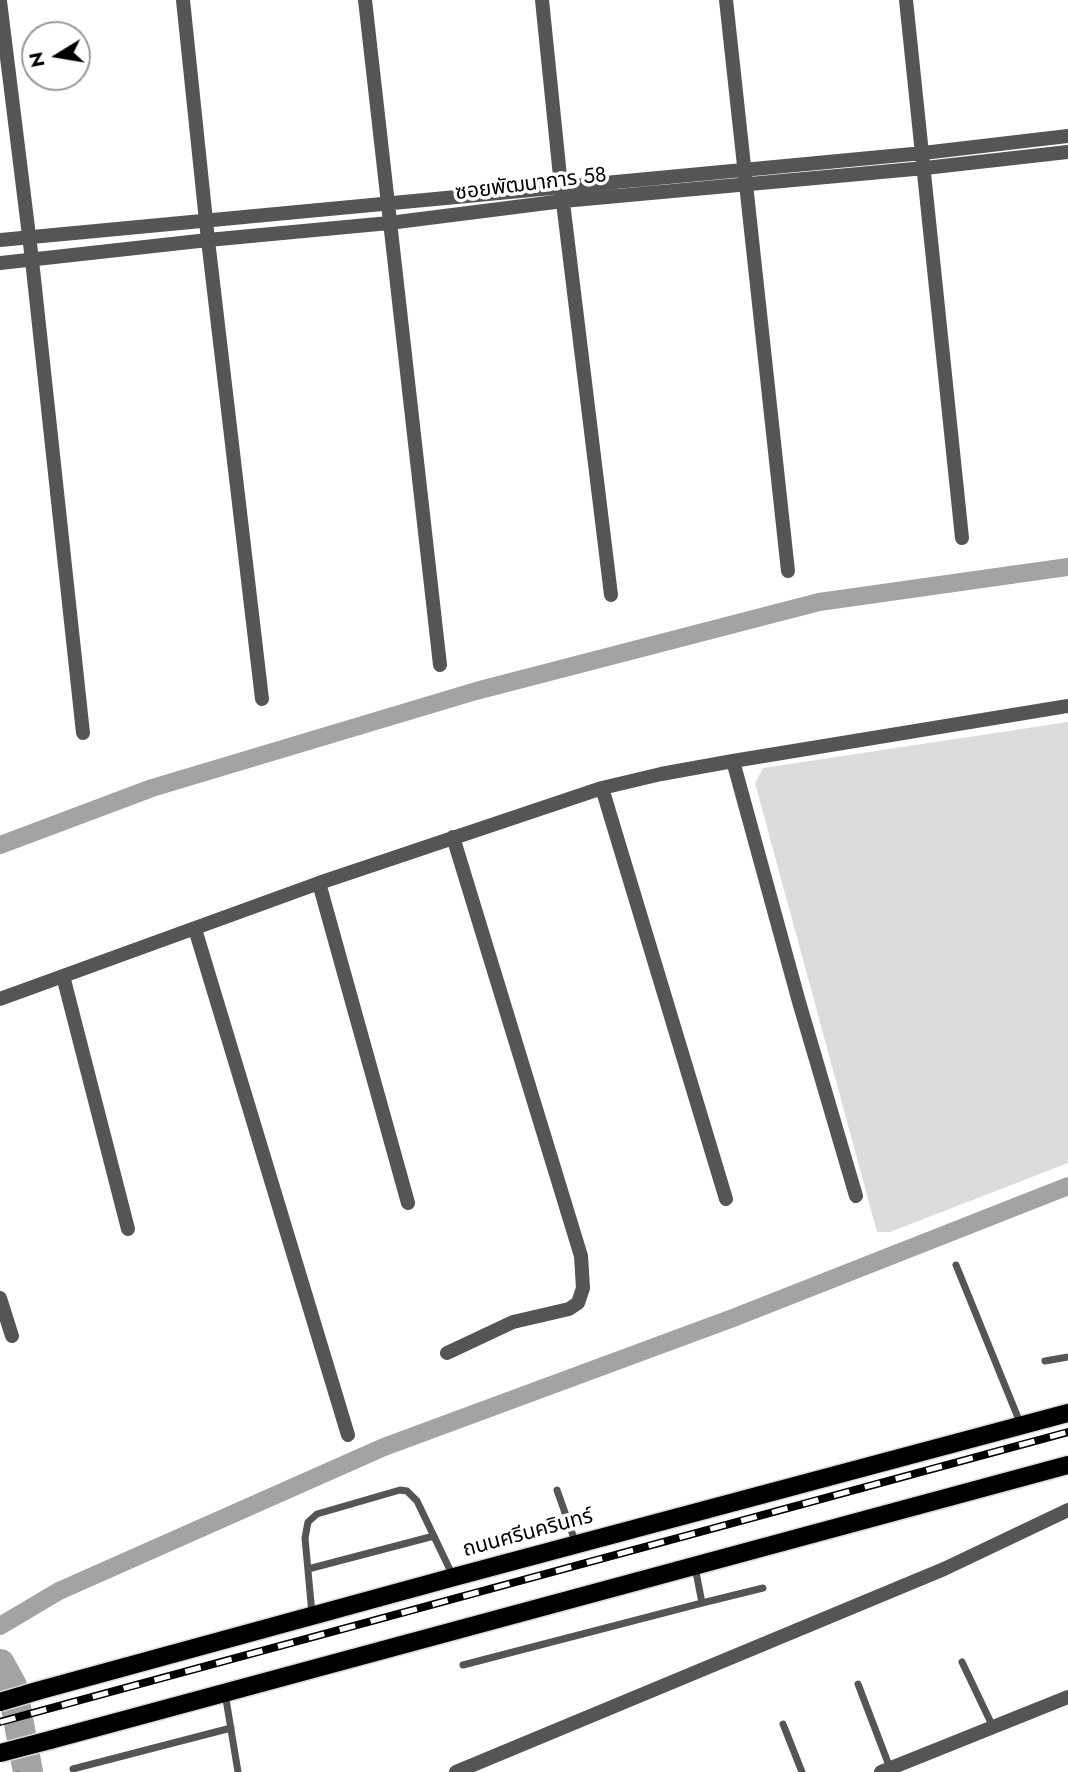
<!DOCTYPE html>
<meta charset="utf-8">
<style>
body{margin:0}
#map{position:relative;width:1068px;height:1772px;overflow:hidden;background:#fff;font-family:Jost,sans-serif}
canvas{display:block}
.north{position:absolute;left:21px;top:21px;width:70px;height:70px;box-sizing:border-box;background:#fff;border:2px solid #999;border-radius:50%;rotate:259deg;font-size:19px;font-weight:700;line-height:28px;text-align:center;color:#000}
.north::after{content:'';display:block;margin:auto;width:24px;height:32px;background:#000;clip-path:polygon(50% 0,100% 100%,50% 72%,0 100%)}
</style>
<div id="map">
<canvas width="1068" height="1772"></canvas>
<div class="north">N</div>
</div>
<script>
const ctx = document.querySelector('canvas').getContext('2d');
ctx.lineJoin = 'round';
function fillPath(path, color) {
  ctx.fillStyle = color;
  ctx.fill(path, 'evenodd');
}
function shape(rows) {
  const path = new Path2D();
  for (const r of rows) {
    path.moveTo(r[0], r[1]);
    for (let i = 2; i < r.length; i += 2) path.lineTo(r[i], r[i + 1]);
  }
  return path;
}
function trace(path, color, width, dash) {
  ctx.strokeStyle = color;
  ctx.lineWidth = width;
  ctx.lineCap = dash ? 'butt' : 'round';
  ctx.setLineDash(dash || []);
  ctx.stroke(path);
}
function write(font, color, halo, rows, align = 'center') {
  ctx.font = font + ' Jost,"Noto Sans Thai",sans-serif';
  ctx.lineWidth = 7;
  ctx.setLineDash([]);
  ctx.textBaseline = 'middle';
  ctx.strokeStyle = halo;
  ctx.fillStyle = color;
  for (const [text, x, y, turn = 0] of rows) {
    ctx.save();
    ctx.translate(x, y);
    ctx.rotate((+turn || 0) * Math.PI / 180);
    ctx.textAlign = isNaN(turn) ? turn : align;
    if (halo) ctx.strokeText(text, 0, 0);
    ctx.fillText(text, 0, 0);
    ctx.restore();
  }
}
fillPath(shape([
 [1068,722,1068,1163,890,1232,877,1232,755,783,763,768]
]), '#dcdcdc');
trace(shape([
 [0,845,152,788,476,691,819,602,1068,567],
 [0,1626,59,1591,384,1447,733,1318,1068,1186]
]), '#a3a3a3', 18);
trace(shape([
 [0,1664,12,1686,28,1772]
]), '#a3a3a3', 30);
const primary = shape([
 [37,1691,454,1577,1068,1413],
 [50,1740,1068,1465]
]);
trace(primary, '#dbdbdb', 21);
trace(shape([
 [18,1772,18,1771]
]), '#777', 2.5, [2, 3.5]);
trace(shape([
 [956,1265,1021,1425],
 [1045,1361,1068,1357],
 [557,1490,576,1544],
 [695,1567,702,1603,763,1588],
 [308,1569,434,1536],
 [312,1614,305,1538,308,1522,317,1514,400,1490,407,1491,417,1501,453,1576],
 [962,1662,993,1727],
 [463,1665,702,1603],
 [858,1684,890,1768],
 [225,1693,238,1772],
 [783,1724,802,1772],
 [73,1769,231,1728]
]), '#555', 7);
trace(shape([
 [183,0,208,240,262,699],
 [365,0,440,665],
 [542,0,561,186,611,595],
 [726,0,788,571],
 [906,0,962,538],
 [0,1,32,260,83,733],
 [0,240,923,153,1068,136],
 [0,263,208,240,389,223,563,201,925,168,1068,152],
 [733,761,799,1002,856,1196],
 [602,788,726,1199],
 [319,883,408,1203],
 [195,929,348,1435],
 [63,976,128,1229],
 [0,999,319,883,602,788,661,774,733,761,1068,706],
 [0,1298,12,1336],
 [447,1353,513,1322,569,1309,578,1303,583,1288,581,1256,453,837],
 [456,1772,944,1569,1068,1510],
 [881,1772,1068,1697]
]), '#555', 14);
trace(primary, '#000', 18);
const rail = shape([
 [0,1722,1068,1432]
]);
trace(rail, '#000', 8);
trace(rail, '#fff', 5, [16]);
const primaryBridge = shape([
 [0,1702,37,1691],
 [0,1753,50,1740]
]);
trace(primaryBridge, '#dbdbdb', 21, []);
trace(primaryBridge, '#000', 18);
write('21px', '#000', '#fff', [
 ["ซอยพัฒนาการ 58",531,185,-7],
 ["ถนนศรีนครินทร์",528,1534,-15]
]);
</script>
